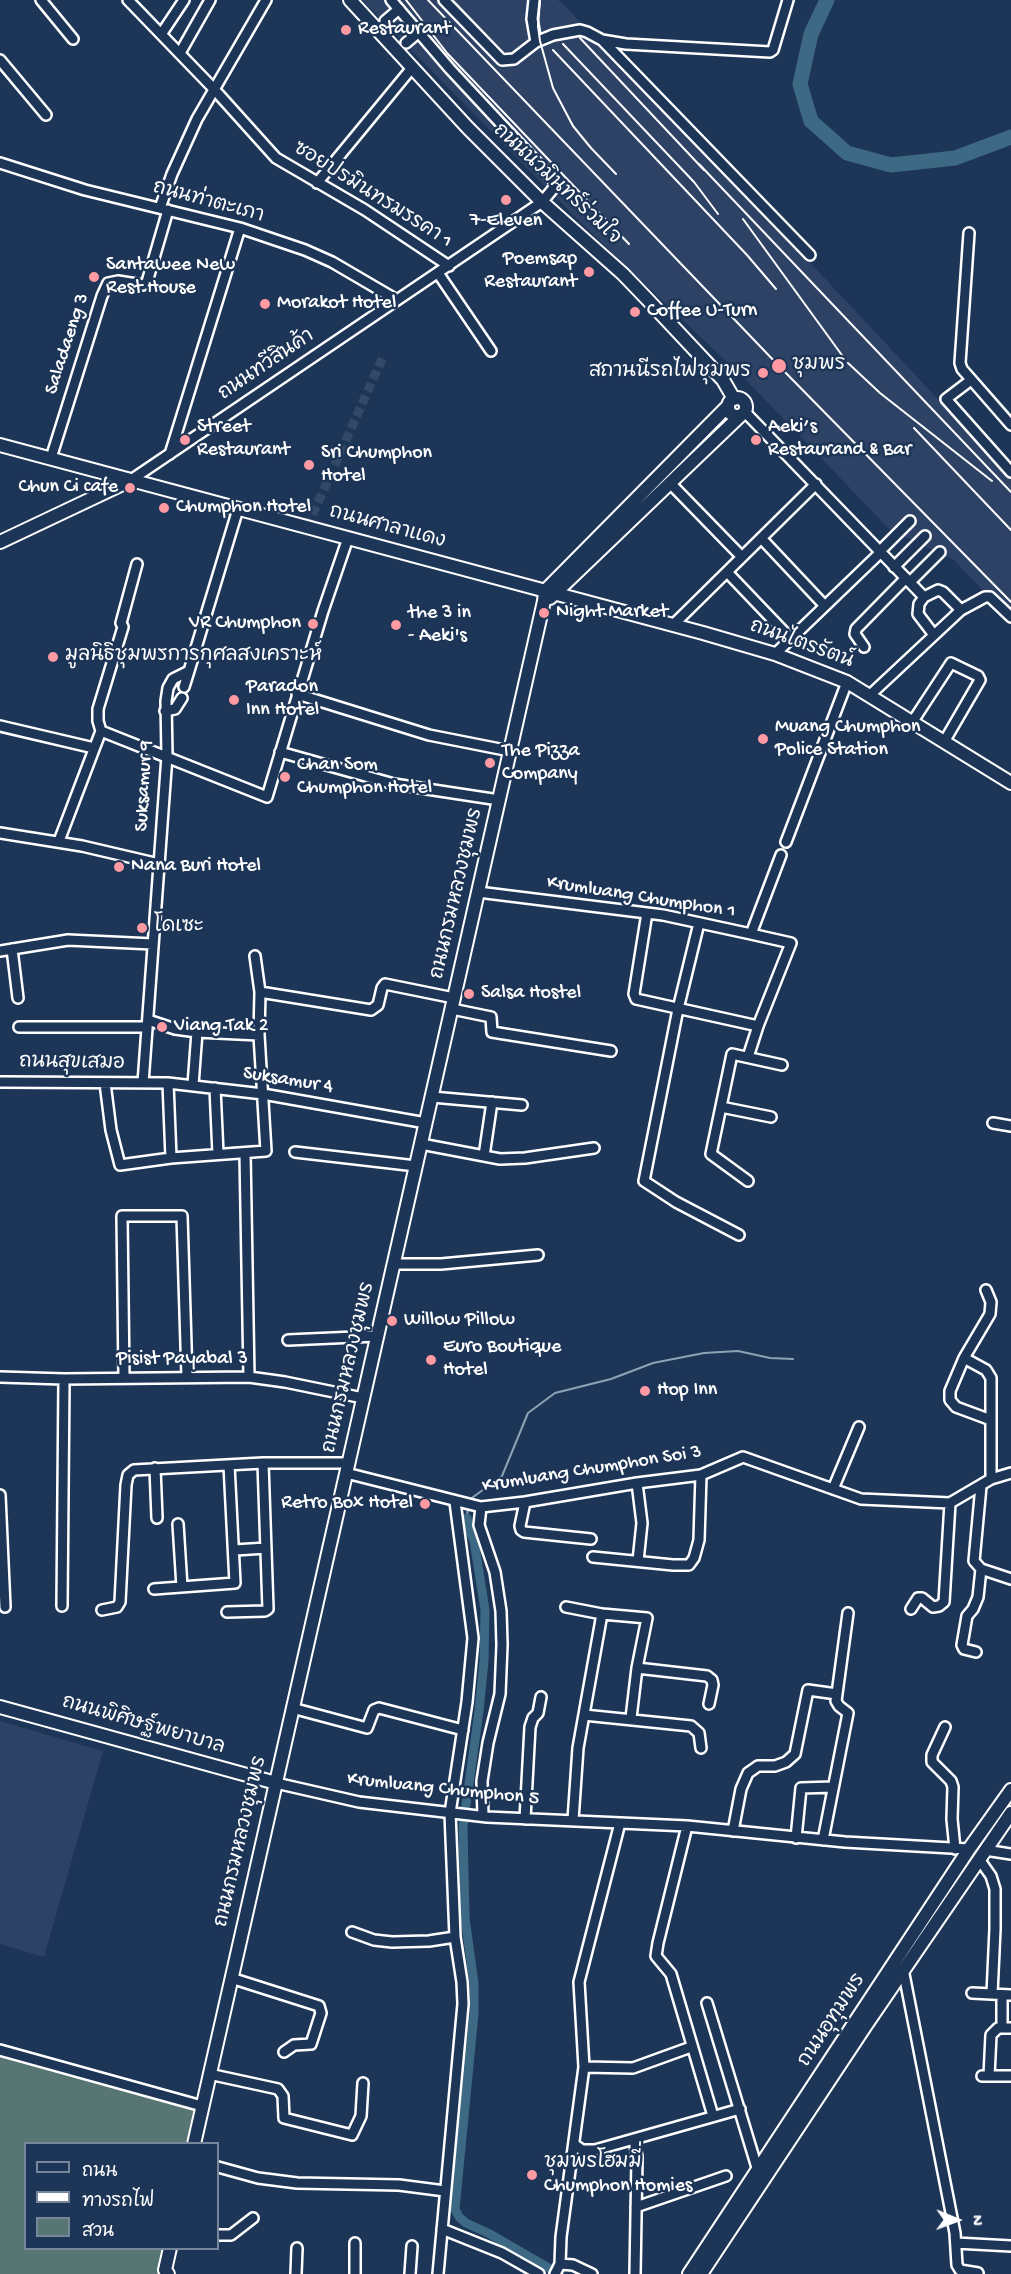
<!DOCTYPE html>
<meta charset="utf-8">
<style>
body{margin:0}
#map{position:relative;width:1011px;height:2274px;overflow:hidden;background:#1d3557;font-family:"Gochi Hand","Playpen Sans Thai",sans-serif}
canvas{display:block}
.legend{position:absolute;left:24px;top:2142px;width:195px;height:108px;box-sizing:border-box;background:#1d3557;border:2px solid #77869a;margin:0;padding:8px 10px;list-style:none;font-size:18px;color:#fff}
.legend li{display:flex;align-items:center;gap:12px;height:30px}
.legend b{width:30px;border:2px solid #77869a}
.north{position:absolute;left:927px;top:2190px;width:60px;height:60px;-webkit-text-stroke:4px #1d3557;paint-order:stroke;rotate:91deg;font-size:16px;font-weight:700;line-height:24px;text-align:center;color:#fff}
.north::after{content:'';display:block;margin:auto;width:21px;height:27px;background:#fff;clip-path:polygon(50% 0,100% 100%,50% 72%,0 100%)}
</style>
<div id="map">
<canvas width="1011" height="2274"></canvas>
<ul class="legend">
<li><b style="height:8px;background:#1d3557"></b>ถนน</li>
<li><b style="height:8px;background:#fff"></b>ทางรถไฟ</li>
<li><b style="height:16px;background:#577573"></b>สวน</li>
</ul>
<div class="north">N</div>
</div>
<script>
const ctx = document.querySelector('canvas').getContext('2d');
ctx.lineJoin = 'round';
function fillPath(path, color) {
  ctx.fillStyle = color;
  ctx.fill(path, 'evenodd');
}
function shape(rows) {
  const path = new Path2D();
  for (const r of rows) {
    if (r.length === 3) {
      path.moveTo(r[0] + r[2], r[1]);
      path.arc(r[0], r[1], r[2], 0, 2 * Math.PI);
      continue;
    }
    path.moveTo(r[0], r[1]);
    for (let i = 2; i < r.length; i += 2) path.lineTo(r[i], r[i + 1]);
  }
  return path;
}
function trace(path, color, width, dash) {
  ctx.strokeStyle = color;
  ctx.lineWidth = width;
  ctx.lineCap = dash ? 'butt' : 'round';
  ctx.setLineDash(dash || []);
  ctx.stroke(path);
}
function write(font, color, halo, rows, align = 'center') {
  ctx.font = font + ' "Gochi Hand","Playpen Sans Thai",sans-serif';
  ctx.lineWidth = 5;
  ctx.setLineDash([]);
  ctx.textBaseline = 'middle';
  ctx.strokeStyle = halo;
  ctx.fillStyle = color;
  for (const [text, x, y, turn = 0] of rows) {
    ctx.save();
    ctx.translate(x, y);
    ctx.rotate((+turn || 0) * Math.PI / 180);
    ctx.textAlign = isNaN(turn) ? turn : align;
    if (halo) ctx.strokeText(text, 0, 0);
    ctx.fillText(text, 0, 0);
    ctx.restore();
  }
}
fillPath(shape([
 [362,0,558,0,563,4,771,221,1011,477,1011,620,954,560,890,530,752,386,581,223],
 [0,1721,103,1751,44,1957,0,1944]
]), '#2e4266');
fillPath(shape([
 [0,2050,202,2106,194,2143,26,2144,26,2248,170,2249,165,2270,158,2274,0,2274]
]), '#577573');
trace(shape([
 [469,1500,502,1476,528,1413,555,1393,611,1379,653,1363,704,1353,738,1351,770,1358,793,1359],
 [467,1518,468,1505]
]), '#8ba5b5', 2);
trace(shape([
 [467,1518,469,1530,474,1541,485,1610,484,1661,479,1711,463,1827,465,1918,474,1983,474,2014,455,2209,459,2217,466,2223,488,2233,559,2274]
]), '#3e6984', 9);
trace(shape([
 [827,0,811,34,800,84,811,121,847,153,891,165,955,158,1011,137]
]), '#3e6984', 15);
trace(shape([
 [307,527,383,357]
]), '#344968', 9, [9, 4.5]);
const street = shape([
 [41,0,73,39],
 [128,0,213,88,276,158,365,210,449,266],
 [444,0,502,60,514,59,536,42,532,19,534,0],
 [385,21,399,9],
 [162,33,184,0],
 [602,40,626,44,770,52,773,50,788,0],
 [536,42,553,35,580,30,587,32,602,40,810,255],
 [406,43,420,31],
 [180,53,210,0],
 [0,60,46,115],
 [0,163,85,190,240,228,305,250,332,262,397,300],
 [317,183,411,69],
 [160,208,172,174,197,119,266,0],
 [969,233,960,363,962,369,1011,425],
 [438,273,491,351],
 [971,380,946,399,1011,472],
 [745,412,924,597,938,590,943,592,961,610,985,597,990,597,1011,617],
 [170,454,240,228],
 [51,458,102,296,108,283,118,281,143,285,147,282,168,210],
 [131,480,542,202,557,184,450,69,391,0],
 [670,483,742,557],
 [761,538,825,606],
 [879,552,910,521],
 [894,567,925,536],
 [727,572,791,639],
 [910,582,940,552],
 [924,597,919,604,918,614,934,635],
 [673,625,816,484],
 [864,647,855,634,856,629,906,578],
 [775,654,880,553],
 [184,687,189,671],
 [297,694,429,735,510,751],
 [870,695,961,610],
 [165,711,175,709,182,698],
 [913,721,951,663,978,676,980,680,944,742],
 [0,726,94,748],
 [101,731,98,721,98,709,123,627,121,623,137,564],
 [280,752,394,784,499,800],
 [0,833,82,846,159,864],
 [59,841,101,731,267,797,323,611,348,538],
 [786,842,847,682],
 [478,892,663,915,751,934,781,855],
 [647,913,634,994,636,999,758,1026],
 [699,923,678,1009,644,1181,676,1202,739,1235],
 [12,949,18,998],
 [0,951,68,940,153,944],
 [260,992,371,1010,378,1005,382,988,385,984,454,998],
 [452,1009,491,1017,492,1032,611,1051],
 [148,1020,175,1029,197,1032,259,1035],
 [19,1027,147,1027],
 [748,1057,758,1026,791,943,751,934],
 [0,1082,168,1083,263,1094,426,1123],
 [105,1083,111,1130,120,1165,171,1158,266,1151,259,1035,260,992,255,956],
 [143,1083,167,756,166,701,168,688,173,679,189,671,238,509],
 [168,1083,171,1158],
 [193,1085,197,1032],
 [215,1088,218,1154],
 [432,1097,522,1105],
 [721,1107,771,1117],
 [993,1123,1011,1126],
 [421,1144,500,1159,525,1158,594,1148],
 [295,1152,416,1166],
 [245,1153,249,1377],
 [484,1156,492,1102],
 [748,1181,711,1154,732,1054,782,1065],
 [394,1264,441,1264,538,1255],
 [986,1290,991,1302,990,1314,964,1358,986,1370,991,1378,991,1479],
 [288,1340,377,1336],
 [964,1358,950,1391,950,1400,956,1407,991,1420],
 [0,1377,64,1379,249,1377,285,1382,363,1398],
 [124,1378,122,1216,182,1216,187,1377],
 [155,1468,157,1518],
 [346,1473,481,1507,525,1502,637,1483,701,1475,743,1457,861,1499,950,1503,991,1479,1011,1473],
 [637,1483,642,1523,638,1561],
 [981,1486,974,1561,981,1569,1011,1579],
 [833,1489,859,1427],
 [0,1495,5,1607],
 [525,1502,520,1526,521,1530,524,1532,591,1539],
 [481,1507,479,1525,495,1572,501,1611,502,1645,500,1694,488,1743,482,1781,483,1816],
 [178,1524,182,1587],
 [235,1550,266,1548],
 [593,1557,673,1565,689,1565,694,1558,699,1540,701,1475],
 [154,1589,235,1583,229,1465],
 [62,1606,64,1379],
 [566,1607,602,1614,647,1618,637,1668,631,1718],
 [911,1609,918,1598,922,1598,933,1607,939,1606,944,1602,950,1503],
 [102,1610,117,1607,120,1602,126,1485,128,1475,134,1470,263,1463,348,1463],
 [227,1612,265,1611,268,1609,263,1463],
 [976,1652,964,1649,962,1645,967,1616,973,1609,978,1597,981,1569],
 [637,1668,707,1676,712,1680,713,1685,709,1704],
 [292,1708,367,1728,374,1710,379,1708,463,1730],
 [584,1715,691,1726,699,1733,701,1748],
 [945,1727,932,1755,932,1762,951,1781,953,1787,952,1819,955,1849],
 [276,1783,359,1802,487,1817,687,1826,845,1842,969,1849],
 [525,1819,530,1727,533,1718,538,1713,541,1697],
 [573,1820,578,1748,602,1614],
 [687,1826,658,1943,656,1956,671,1974,713,2116],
 [733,1831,741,1789,748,1773,758,1766,775,1766,786,1762,795,1754,808,1690,837,1694],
 [796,1838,801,1788,833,1787],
 [823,1840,848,1713,839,1706,836,1701,848,1613],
 [985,1850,1011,1854],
 [979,1859,991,1876,995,1889,995,1929,992,1994],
 [352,1932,374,1940,392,1942,429,1941,455,1937,450,1813,467,1702,473,1638,455,1502],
 [903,1969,955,2233,957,2265,960,2270,978,2273],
 [231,1978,319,2006,321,2013,311,2044,294,2045,284,2052],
 [972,1993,1011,1995],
 [1002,1995,1002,2028],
 [707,2003,758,2171],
 [0,2050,202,2106],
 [584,2067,633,2068,691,2047],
 [209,2074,278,2089,283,2096,284,2118,352,2135,361,2116,363,2083],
 [982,2076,1011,2076],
 [989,2076,991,2035,998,2028,1011,2028],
 [634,2139,637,2157,635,2274],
 [575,2145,582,2150,595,2150,740,2109],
 [218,2167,258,2178,297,2183,399,2185,445,2191],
 [636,2207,726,2176],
 [442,2229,502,2253,539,2274],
 [218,2235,231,2235,253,2218],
 [355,2243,355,2274],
 [956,2243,1011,2246],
 [560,2264,573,2265,592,2274],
 [296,2274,297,2248],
 [410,2274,412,2246],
 [438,2274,463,2004,462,1982,455,1937],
 [555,2274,560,2264,561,2237,584,2067,579,1982,620,1823]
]);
const secondary = shape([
 [350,0,468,128,542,202,623,274,648,300,723,380,734,399],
 [737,407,9],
 [0,445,703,633,775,654,847,682,1011,783],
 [0,542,131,480],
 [550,598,740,416],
 [0,1707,276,1783],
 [194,2144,544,601,545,591,728,406],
 [168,2274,165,2270,170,2248],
 [689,2274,969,1849,1011,1790],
 [701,2274,866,2025,1011,1813]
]);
trace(street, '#fff', 14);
trace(secondary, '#fff', 16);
trace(street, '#1d3557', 9);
trace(secondary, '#1d3557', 12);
trace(shape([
 [406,0,447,53,629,244],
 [428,0,779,366,1011,602],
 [540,0,538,26,540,41,553,88,573,126,591,148,616,174],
 [580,38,704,170],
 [563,44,694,182,718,214],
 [553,50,747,255,776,289],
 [699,164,1011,492],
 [743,219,844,358],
 [848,363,880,393,992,481],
 [914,428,1011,530]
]), '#fff', 2);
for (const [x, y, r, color] of [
 [346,30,6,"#ff9aa2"],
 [506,200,6,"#ff9aa2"],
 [589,272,6,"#ff9aa2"],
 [94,277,6,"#ff9aa2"],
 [265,304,6,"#ff9aa2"],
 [635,312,6,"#ff9aa2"],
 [779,366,8,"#ff9aa2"],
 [763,373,6,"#ff9aa2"],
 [185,440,6,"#ff9aa2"],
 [756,440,6,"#ff9aa2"],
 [309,465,6,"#ff9aa2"],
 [130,488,6,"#ff9aa2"],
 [164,508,6,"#ff9aa2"],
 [544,613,6,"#ff9aa2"],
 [313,624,6,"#ff9aa2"],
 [396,625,6,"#ff9aa2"],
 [53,657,6,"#ff9aa2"],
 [234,700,6,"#ff9aa2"],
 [763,739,6,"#ff9aa2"],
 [490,763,6,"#ff9aa2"],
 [285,777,6,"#ff9aa2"],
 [119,867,6,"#ff9aa2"],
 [142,928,6,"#ff9aa2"],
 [469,994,6,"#ff9aa2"],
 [162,1027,6,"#ff9aa2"],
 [392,1321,6,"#ff9aa2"],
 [431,1360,6,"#ff9aa2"],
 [645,1391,6,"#ff9aa2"],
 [425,1504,6,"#ff9aa2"],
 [532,2175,6,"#ff9aa2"]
]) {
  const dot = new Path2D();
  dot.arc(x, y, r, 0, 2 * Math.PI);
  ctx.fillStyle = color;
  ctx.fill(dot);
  trace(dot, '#1d3557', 2);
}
write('20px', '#fff', '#1d3557', [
 ["Restaurant",358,30],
 ["7-Eleven",506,222,"center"],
 ["Poemsap",577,260,"right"],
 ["Restaurant",577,283,"right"],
 ["Santawee New",106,266],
 ["Rest House",106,289],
 ["Morakot Hotel",277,304],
 ["Coffee U-Turn",647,312],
 ["ชุมพร",792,366],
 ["สถานนีรถไฟชุมพร",751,373,"right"],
 ["Street",197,428],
 ["Restaurant",197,451],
 ["Aeki’s",768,428],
 ["Restaurand & Bar",768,451],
 ["Sri Chumphon",321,454],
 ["Hotel",321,477],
 ["Chun Ci cafe",118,488,"right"],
 ["Chumphon Hotel",176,508],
 ["Night Market",556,613],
 ["the 3 in",408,614],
 ["- Aeki's",408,637],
 ["VR Chumphon",301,624,"right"],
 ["มูลนิธิชุมพรการกุศลสงเคราะห์",65,657],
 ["Paradon",246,688],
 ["Inn Hotel",246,711],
 ["Muang Chumphon",775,728],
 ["Police Station",775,751],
 ["The Pizza",502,752],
 ["Company",502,775],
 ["Chan Som",297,766],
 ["Chumphon Hotel",297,789],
 ["Nana Buri Hotel",131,867],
 ["โดเซะ",154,928],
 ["Salsa Hostel",481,994],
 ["Viang Tak 2",174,1027],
 ["Willow Pillow",404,1321],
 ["Euro Boutique",443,1348],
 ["Hotel",443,1371],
 ["Hop Inn",657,1391],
 ["Retro Box Hotel",413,1504,"right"],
 ["ชุมพรโฮมมี่",544,2164],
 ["Chumphon Homies",544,2187]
], 'left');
write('20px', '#fff', '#1d3557', [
 ["ถนนนวมินทร์ร่วมใจ",556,185,43],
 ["ซอยปรมินทรมรรคา 1",372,196,32],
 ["ถนนท่าตะเภา",208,203,15],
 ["Saladaeng 3",68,344,-72],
 ["ถนนทวีสินค้า",267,366,-34],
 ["ถนนศาลาแดง",387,528,15],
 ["ถนนไตรรัตน์",801,645,20],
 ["Suksamur 9",145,786,-87],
 ["ถนนกรมหลวงชุมพร",458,894,-77],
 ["Krumluang Chumphon 1",641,898,9],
 ["ถนนสุขเสมอ",72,1064,1],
 ["Suksamur 4",288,1081,9],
 ["Pisist Payabal 3",182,1360],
 ["ถนนกรมหลวงชุมพร",350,1368,-77],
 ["Krumluang Chumphon Soi 3",592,1470,-9],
 ["ถนนพิศิษฐ์พยาบาล",143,1726,16],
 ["Krumluang Chumphon 5",443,1790,6],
 ["ถนนกรมหลวงชุมพร",242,1842,-77],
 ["ถนนอุทุมพร",833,2021,-57]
]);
</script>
